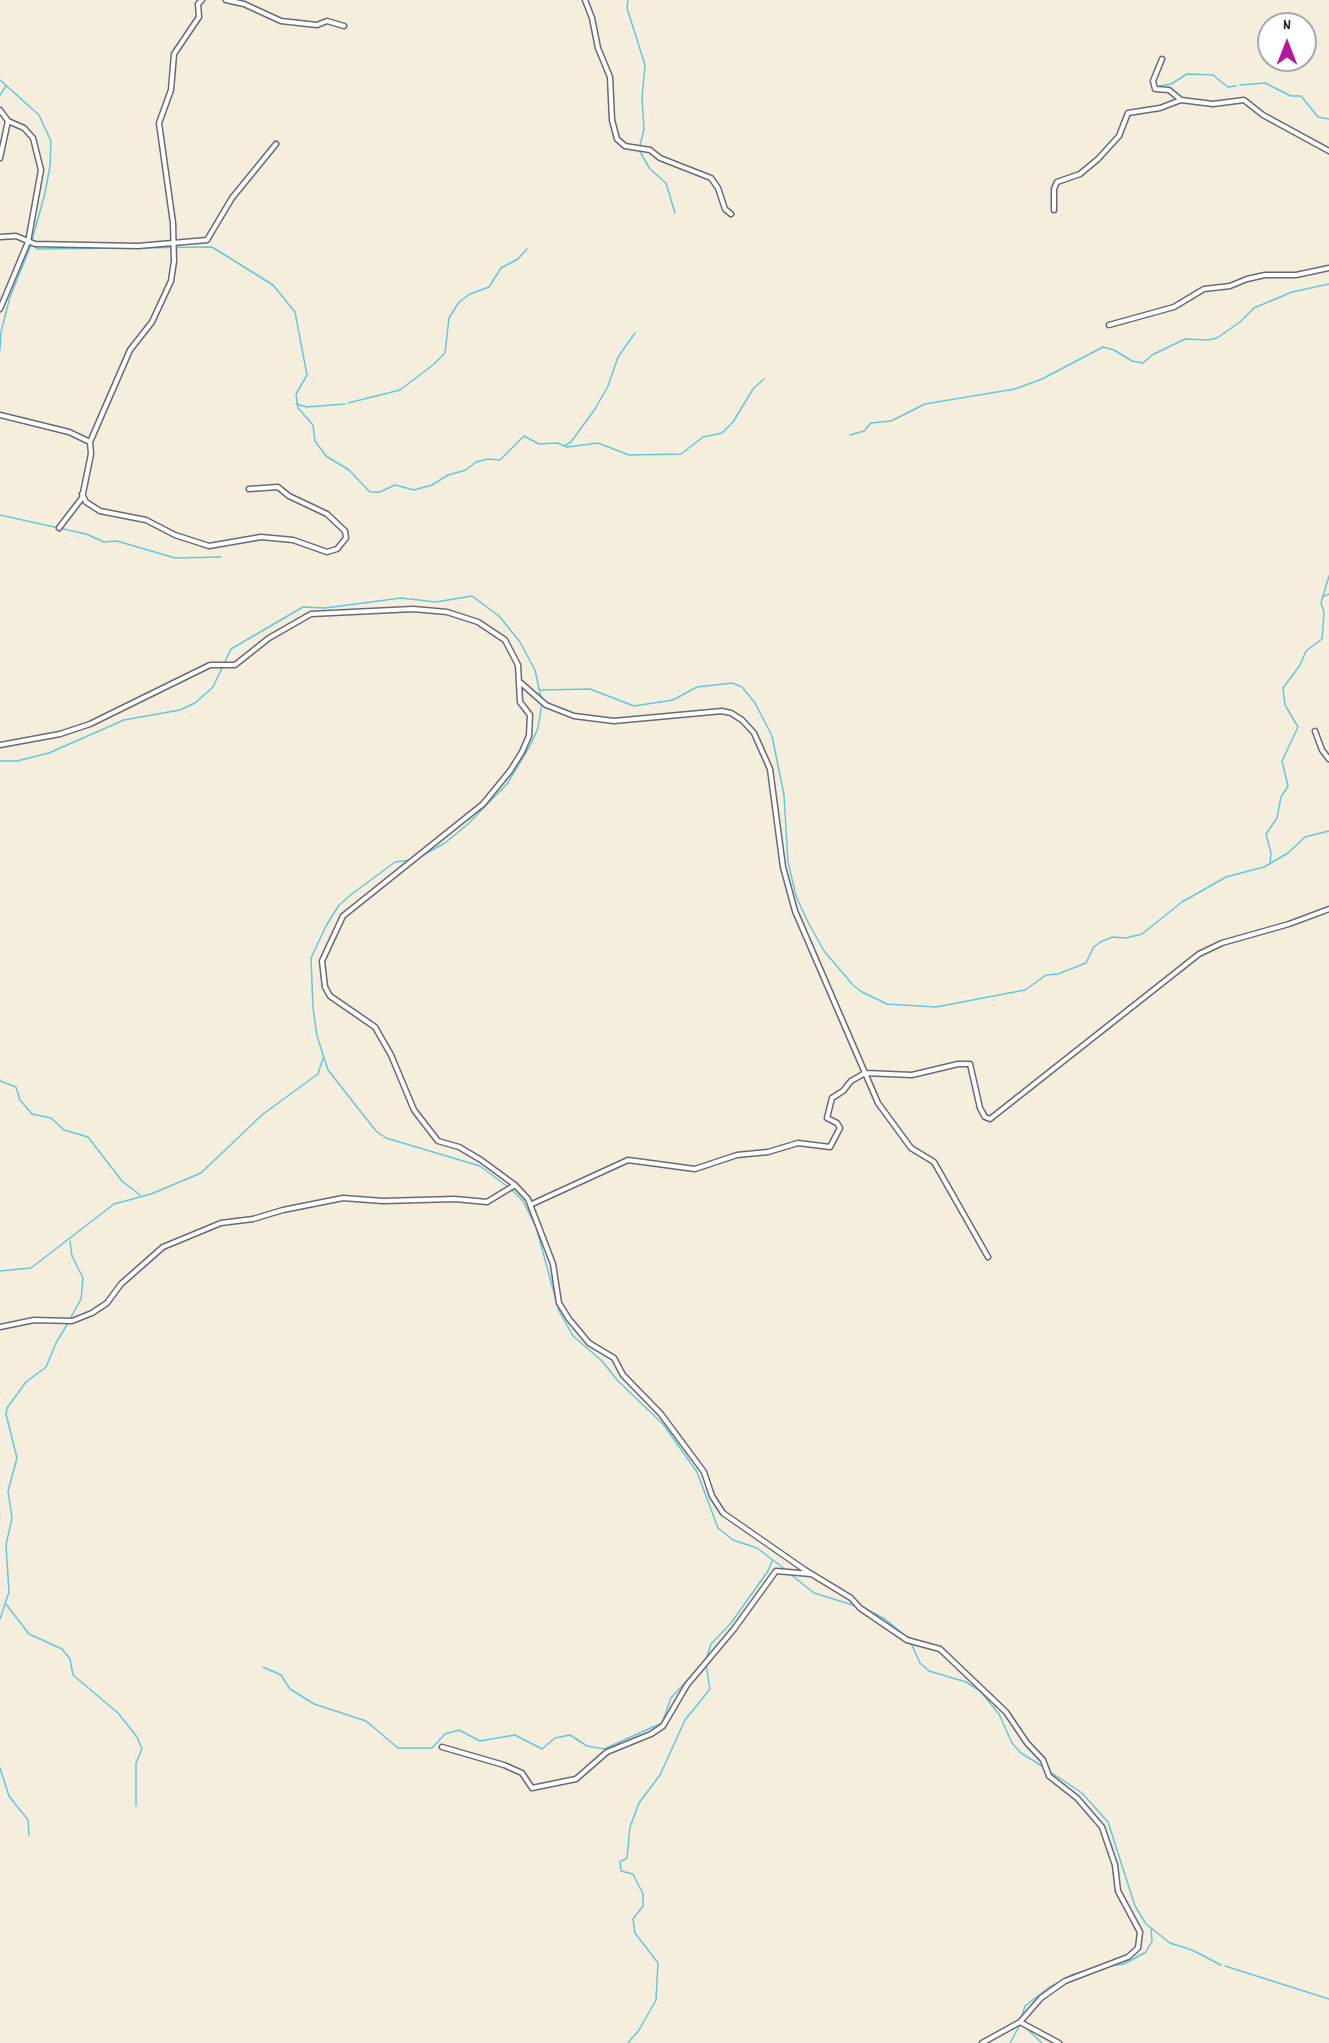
<!DOCTYPE html>
<style>
body{margin:0}
#map{position:relative;width:1329px;height:2043px;overflow:hidden;background:#f6eedd;font-family:Dekko,sans-serif}
canvas{display:block}
.north{position:absolute;left:1257px;top:12px;width:60px;height:60px;box-sizing:border-box;background:#fff;border:2px solid #a7a7b1;border-radius:50%;rotate:0deg;font-size:16px;font-weight:700;line-height:24px;text-align:center;color:#22223b}
.north::after{content:'';display:block;margin:auto;width:21px;height:27px;background:#b5179e;clip-path:polygon(50% 0,100% 100%,50% 72%,0 100%)}
</style>
<div id="map">
<canvas width="1329" height="2043"></canvas>
<div class="north">N</div>
</div>
<script>
const ctx = document.querySelector('canvas').getContext('2d');
ctx.lineJoin = 'round';
function shape(rows) {
  const path = new Path2D();
  for (const r of rows) {
    path.moveTo(r[0], r[1]);
    for (let i = 2; i < r.length; i += 2) path.lineTo(r[i], r[i + 1]);
  }
  return path;
}
function trace(path, color, width, dash) {
  ctx.strokeStyle = color;
  ctx.lineWidth = width;
  ctx.lineCap = dash ? 'butt' : 'round';
  ctx.setLineDash(dash || []);
  ctx.stroke(path);
}
trace(shape([
 [628,0,627,8,645,65,642,98,644,129,640,146],
 [0,80,39,115,51,141,50,166,45,193,32,240],
 [1240,85,1265,83,1291,96,1301,96,1318,117,1329,119],
 [1159,86,1171,84,1187,74,1213,75,1228,87,1236,86],
 [0,95,6,86],
 [640,152,650,169,666,183,675,213],
 [35,246,37,249,212,247,273,285,295,312,307,375,296,394,298,408,313,425,315,441,326,456,349,470,370,492,380,492,395,485,414,490,432,485,448,475,466,470,476,462,488,459,500,460,524,436,539,444,557,443,567,447,598,443,629,455,681,454,703,437,722,433,733,422,753,389,764,379],
 [0,350,1,332,10,297,31,245],
 [348,403,400,390,434,364,445,353,449,318,459,302,470,294,489,287,501,268,518,259,527,249],
 [296,404,307,407,345,404],
 [850,435,864,431,871,423,891,421,925,404,1015,389,1042,379,1103,347,1114,350,1132,361,1143,363,1152,355,1185,339,1208,340,1217,338,1240,322,1254,308,1292,292,1329,284],
 [564,446,571,442,595,409,608,386,618,357,635,333],
 [0,515,86,534,104,542,117,541,175,558,221,557],
 [1322,597,1329,594],
 [541,690,590,689,634,706,673,700,697,687,732,683,742,687,755,703,772,736,784,795,788,862,796,896,807,920,824,951,853,985,862,992,887,1004,936,1007,1025,990,1046,975,1058,974,1086,963,1093,948,1100,942,1113,937,1126,938,1142,934,1182,902,1212,885,1226,877,1264,867,1288,853,1305,837,1329,831],
 [0,761,17,761,49,753,124,720,180,710,195,703,213,687,231,649,303,607,325,608,401,598,436,602,472,596,499,616,520,642,535,670,541,698],
 [416,859,445,843,468,824,507,784,531,744,538,728,542,703],
 [412,860,395,862,352,894,339,905,326,926,311,958,313,1008,317,1036,328,1070,376,1131,386,1138,480,1166,508,1187],
 [1270,864,1271,853,1266,834,1277,818,1281,797,1288,786,1282,761,1298,727,1285,705,1283,688,1300,665,1306,651,1322,639,1324,612,1321,603,1329,576],
 [0,1081,16,1087,20,1100,32,1114,51,1118,64,1130,88,1137,122,1181,140,1195],
 [512,1190,523,1201,536,1227,559,1311,573,1336,602,1361,618,1381,663,1424,697,1472,718,1528,733,1540,757,1548,786,1570],
 [70,1241,72,1256,83,1278,81,1299,70,1319],
 [0,1271,31,1268,114,1204,151,1194,201,1173,263,1114,318,1074,323,1058],
 [789,1573,814,1593,856,1606],
 [6,1604,29,1634,62,1649,70,1659,73,1675,118,1713,137,1737,142,1749,136,1763,136,1806],
 [864,1608,885,1619,909,1639],
 [0,1619,9,1592,6,1545,12,1518,8,1491,17,1458,6,1414,7,1408,26,1382,46,1367,56,1343,68,1323],
 [911,1643,920,1663,929,1671,966,1682,980,1691,999,1714,1012,1743,1021,1753,1045,1768],
 [706,1660,711,1644,731,1623,768,1571,772,1561],
 [263,1667,281,1675,290,1689,314,1704,366,1721,398,1748,432,1748,445,1734,459,1730,480,1741,515,1735,542,1749,555,1738,570,1735,587,1746,604,1749,662,1723,671,1698,703,1663],
 [0,1768,9,1796,28,1820,29,1835],
 [1049,1771,1082,1793,1108,1822,1135,1906,1146,1924,1170,1943,1192,1950,1221,1965],
 [1108,1966,1124,1964,1146,1952,1152,1941,1151,1928],
 [1225,1966,1329,1999],
 [1022,2016,1025,2006,1048,1988,1074,1974,1089,1970],
 [1023,2025,1042,2043],
 [628,2043,639,2030,656,2000,658,1963,635,1933,633,1919,643,1906,643,1894,633,1874,621,1871,620,1862,627,1858,630,1827,639,1803,660,1775,685,1720,710,1689,706,1665],
 [1010,2043,1021,2023]
]), '#60c9dc', 1.5);
const minor = shape([
 [226,0,244,4,281,21,317,25,327,21,344,26],
 [585,0,592,18,598,48,610,77,612,120,617,139,625,146,650,150,660,158,711,178,718,188,725,209,731,214],
 [1162,59,1153,81,1155,89,1169,90,1181,100,1213,104,1244,100,1263,115,1329,151],
 [0,110,8,121,24,128,33,138,41,170,28,242,0,309],
 [0,158,8,121],
 [1054,210,1054,189,1057,182,1080,174,1098,159,1119,136,1128,113,1160,108,1181,100],
 [0,237,16,236,35,244,138,246,207,240,232,198,276,144],
 [1109,325,1174,307,1204,289,1230,286,1247,279,1265,275,1296,275,1329,268],
 [0,415,69,432,90,442,91,454,82,498,59,528],
 [90,442,130,350,152,322,171,281,174,261,173,223,159,123,171,90,174,54,199,17,198,4,202,0],
 [82,494,86,502,100,511,146,520,175,535,209,546,261,537,293,540,327,552,337,549,346,538,345,531,327,514,289,496,278,487,249,489],
 [521,683,546,705,574,716,614,721,722,711,731,713,742,720,754,733,770,769,783,867,795,911,878,1103,911,1148,934,1162,988,1257],
 [1315,731,1322,750,1329,759],
 [0,745,60,734,90,724,210,665,235,665,269,638,311,614,413,609,447,612,478,622,505,640,518,665,520,702,530,715,529,736,522,752,510,771,483,804,343,916,322,961,325,987,330,996,375,1027,391,1055,414,1110,438,1141,459,1147,481,1160,515,1185,528,1199,553,1264,559,1303,569,1319,589,1343,614,1358,623,1375,661,1414,704,1472,712,1496,723,1513,805,1570,851,1598,860,1608,907,1640,940,1649,1006,1712,1027,1743,1043,1760,1049,1776,1077,1798,1102,1827,1115,1865,1118,1891,1140,1932,1138,1948,1128,1957,1065,1981,1041,1998,1020,2022,982,2043],
 [532,1204,628,1160,695,1169,737,1155,768,1152,798,1143,830,1147,840,1128,837,1123,827,1118,832,1098,843,1091,851,1081,865,1073,912,1075,958,1064,970,1064,980,1108,985,1117,990,1119,1199,954,1222,943,1289,924,1329,909],
 [0,1327,34,1320,72,1321,92,1313,107,1303,121,1284,163,1247,221,1223,253,1219,283,1210,343,1198,383,1201,455,1199,487,1202,515,1185],
 [442,1747,504,1765,522,1773,532,1788,576,1779,607,1752,651,1734,663,1726,687,1685,734,1629,776,1571,811,1574],
 [1020,2022,1059,2043]
]);
trace(minor, '#6c6974', 7);
trace(minor, '#fff', 4);
</script>
